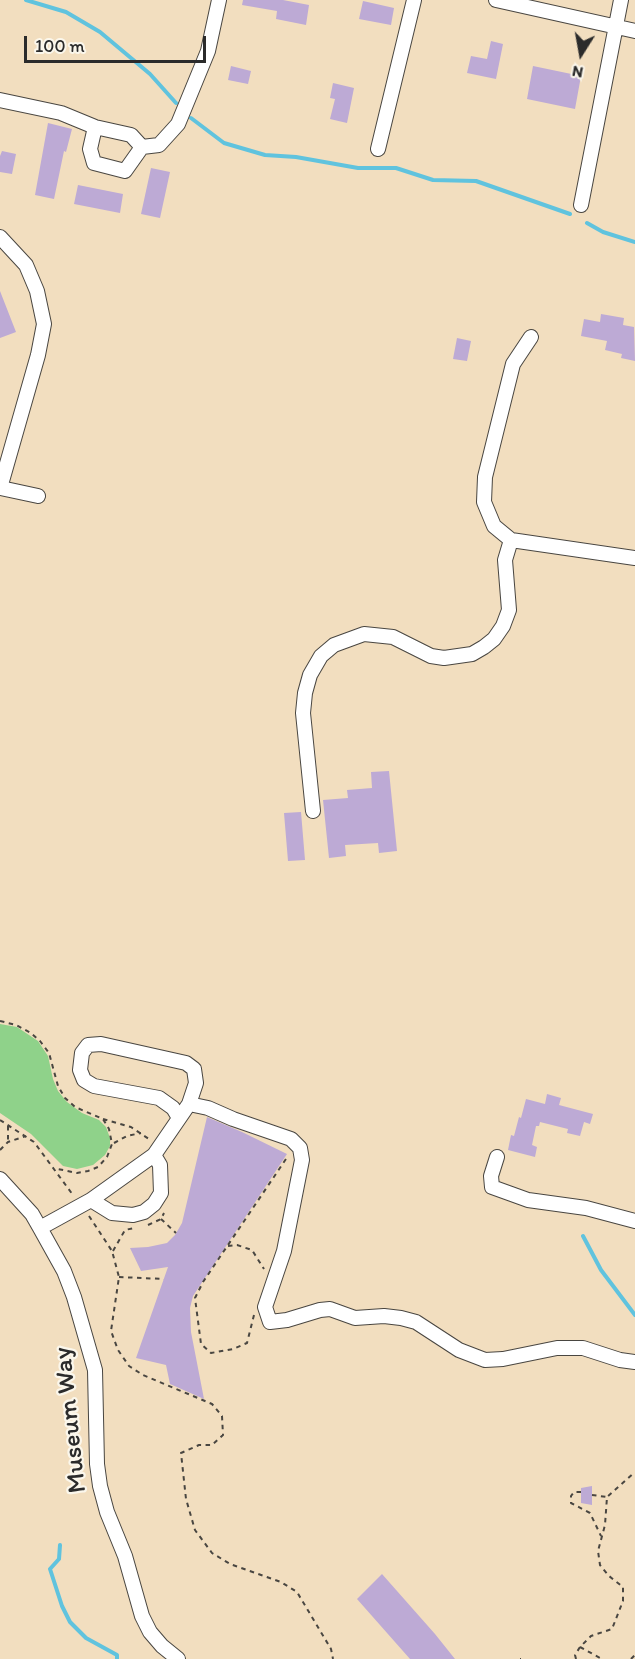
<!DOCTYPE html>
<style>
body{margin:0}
#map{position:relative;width:635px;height:1659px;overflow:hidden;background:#f2debf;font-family:Itim,sans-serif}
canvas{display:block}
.north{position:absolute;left:551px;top:24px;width:60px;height:60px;-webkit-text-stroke:4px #fbf7ec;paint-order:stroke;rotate:191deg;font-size:16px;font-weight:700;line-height:24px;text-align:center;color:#2b2b2b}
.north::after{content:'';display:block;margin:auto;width:21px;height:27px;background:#2b2b2b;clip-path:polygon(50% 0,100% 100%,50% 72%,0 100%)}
.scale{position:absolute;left:24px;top:36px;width:182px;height:27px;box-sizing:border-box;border:3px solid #2b2b2b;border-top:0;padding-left:8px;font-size:18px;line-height:21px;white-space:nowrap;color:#2b2b2b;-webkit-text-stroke:4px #fbf7ec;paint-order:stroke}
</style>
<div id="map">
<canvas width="635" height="1659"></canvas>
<div class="north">N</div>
<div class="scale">100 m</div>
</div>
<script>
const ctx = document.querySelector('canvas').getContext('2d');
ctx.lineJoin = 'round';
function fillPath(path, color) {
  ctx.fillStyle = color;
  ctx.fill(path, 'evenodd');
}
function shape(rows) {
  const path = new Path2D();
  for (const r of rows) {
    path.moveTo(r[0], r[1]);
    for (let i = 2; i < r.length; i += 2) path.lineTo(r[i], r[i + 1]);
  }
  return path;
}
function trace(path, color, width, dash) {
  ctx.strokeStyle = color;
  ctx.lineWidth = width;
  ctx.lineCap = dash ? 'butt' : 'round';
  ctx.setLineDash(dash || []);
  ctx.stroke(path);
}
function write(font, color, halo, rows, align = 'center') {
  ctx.font = font + ' Itim,sans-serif';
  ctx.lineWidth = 4.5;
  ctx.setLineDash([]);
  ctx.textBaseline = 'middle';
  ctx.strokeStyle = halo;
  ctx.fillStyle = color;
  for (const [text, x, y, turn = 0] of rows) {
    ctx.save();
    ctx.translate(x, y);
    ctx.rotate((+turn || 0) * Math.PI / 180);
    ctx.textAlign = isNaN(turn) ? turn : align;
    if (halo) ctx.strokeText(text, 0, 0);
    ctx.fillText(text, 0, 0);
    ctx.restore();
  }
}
fillPath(shape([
 [0,1024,17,1027,38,1041,48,1056,53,1079,58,1091,67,1102,82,1113,99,1120,106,1127,110,1138,110,1146,105,1155,93,1165,77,1169,63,1166,31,1134,0,1113]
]), '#8fd28a');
trace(shape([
 [26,0,66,12,100,32,150,74,176,103],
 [191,118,224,143,265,155,296,157,358,168,396,168,433,180,476,181,570,214],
 [587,223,603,232,635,242],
 [583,1236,601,1270,635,1315],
 [60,1545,59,1559,50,1569,62,1606,70,1622,86,1638,117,1655,117,1659]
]), '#60c3de', 4);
fillPath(shape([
 [243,0,283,0,309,5,306,25,276,19,277,11,242,5],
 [363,1,394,8,391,25,359,19],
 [491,41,503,44,496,79,467,73,471,56,487,59],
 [231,66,251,71,248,84,228,80],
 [533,66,581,76,575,109,527,99],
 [333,83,354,88,347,123,330,119,335,99,330,98],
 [48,123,72,129,66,152,64,151,54,199,35,195],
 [2,151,16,154,12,174,0,172,0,156],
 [151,168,170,172,160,218,141,214],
 [78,185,123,194,120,213,74,204],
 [0,291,16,332,0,338],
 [601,314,624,318,623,325,634,327,635,361,621,358,622,354,605,350,607,341,581,336,584,319,600,322],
 [457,338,471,341,467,361,453,359],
 [389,771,397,851,379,853,378,843,345,845,346,856,329,858,323,800,348,798,347,790,372,788,371,772],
 [301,812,305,860,288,861,284,813],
 [547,1094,561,1098,559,1105,593,1114,590,1124,584,1122,580,1136,567,1133,568,1129,540,1122,539,1126,536,1126,532,1145,537,1147,535,1157,508,1150,511,1135,514,1136,519,1117,521,1118,526,1099,545,1104],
 [207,1117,242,1132,287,1154,193,1296,190,1308,191,1332,204,1399,170,1384,166,1365,136,1358,168,1267,141,1271,130,1248,148,1247,167,1243,175,1235,182,1223],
 [592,1486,592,1505,581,1503,581,1488],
 [382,1574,435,1634,455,1659,410,1659,357,1599]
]), '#bdaad5');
const minor = shape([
 [496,0,635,31],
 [0,100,61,113,95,127,131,135,142,147,159,145,178,124,208,51,219,0],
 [95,127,90,149,94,163,125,171,142,147],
 [378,149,414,0],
 [581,205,621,0],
 [0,237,26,265,37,291,44,324,38,355,0,488],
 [531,337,513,364,485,477,484,502,494,526,511,540,635,558],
 [1,488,38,496],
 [313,811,303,713,305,693,310,675,321,656,334,645,364,634,393,637,431,656,444,658,472,654,484,647,494,639,503,626,509,610,505,560,511,540],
 [189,1104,208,1108,233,1119,291,1139,300,1148,302,1160,284,1251,265,1307,270,1322,287,1320,320,1310,330,1309,355,1318,384,1316,401,1318,416,1322,459,1350,485,1360,503,1359,557,1348,583,1348,620,1360,635,1362],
 [154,1155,189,1104,196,1083,194,1069,186,1063,101,1044,88,1045,82,1053,80,1070,84,1080,94,1086,159,1098,173,1108,179,1118],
 [497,1157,491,1176,492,1187,528,1200,586,1208,635,1221],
 [0,1179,32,1214,40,1228,64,1271,74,1297,95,1370,97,1464,100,1486,107,1512,125,1556,142,1616,150,1632,162,1646,178,1659],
 [40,1228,91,1200,112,1213,133,1215,144,1212,154,1204,161,1193,160,1165,154,1155,91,1200]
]);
trace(minor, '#494641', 16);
trace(shape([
 [0,1021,16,1025,31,1033,40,1041,49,1053,58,1086,65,1098,75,1107,103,1119,109,1129,112,1144,107,1157,98,1167,88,1171,77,1173,58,1169],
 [103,1119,131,1127,149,1139],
 [0,1120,34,1142,73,1195],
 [8,1126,8,1141],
 [114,1143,127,1136,141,1133],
 [0,1150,8,1142,26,1136],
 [89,1216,112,1251,119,1277,111,1331,118,1350,129,1366,143,1375,212,1404,222,1416,223,1435,212,1445,199,1445,181,1453,186,1499,195,1530,212,1553,230,1564,281,1582,297,1592,331,1649,333,1659],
 [161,1219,176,1233],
 [148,1225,161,1219,164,1213],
 [228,1246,237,1245,252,1250,264,1269],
 [113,1251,125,1230,134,1228],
 [119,1277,164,1279],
 [254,1315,247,1343,233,1349,211,1353,201,1344,195,1298,203,1282,288,1156],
 [581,1492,574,1492,571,1496,571,1503,590,1513,601,1536],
 [592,1495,607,1497],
 [580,1647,602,1659],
 [520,1659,521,1659],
 [576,1659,575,1655,580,1647,591,1636,612,1629,623,1601,623,1587,609,1576,600,1565,598,1551,605,1525,607,1497,635,1472],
 [631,1659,635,1655]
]), '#494641', 2, [4.5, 4.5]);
trace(minor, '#fff', 14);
write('26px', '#2b2b2b', '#fbf7ec', [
 ["Museum Way",71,1420,-96]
]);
</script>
